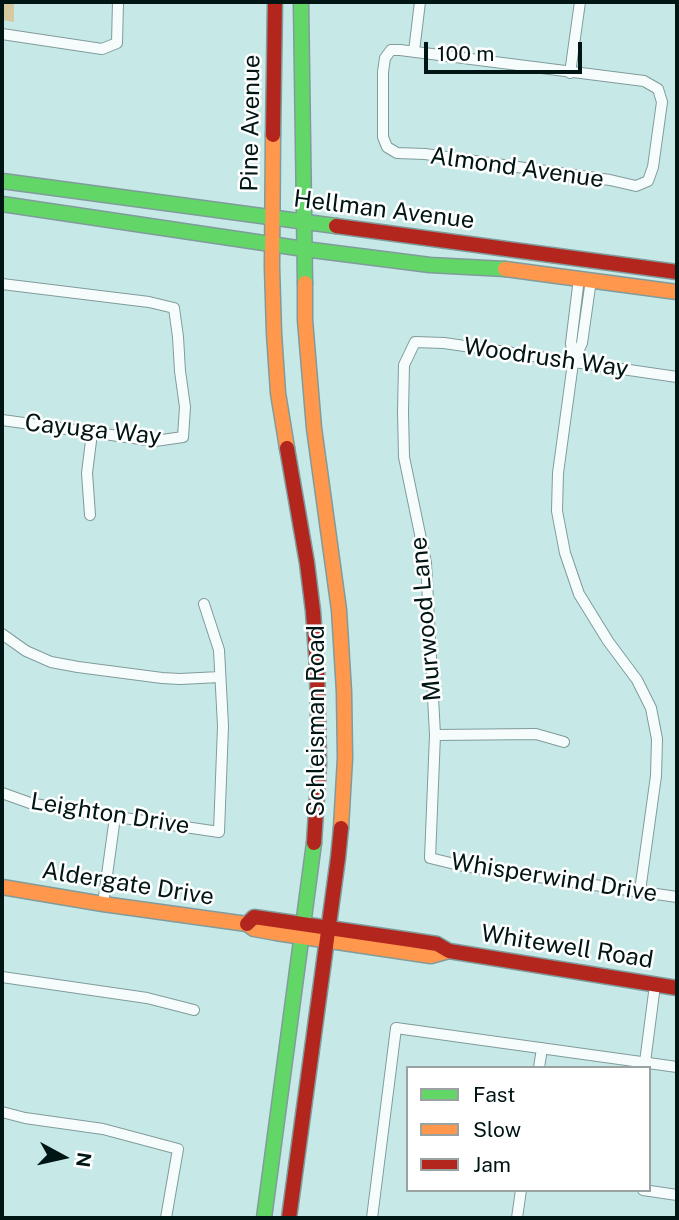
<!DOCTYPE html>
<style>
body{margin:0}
#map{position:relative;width:679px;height:1220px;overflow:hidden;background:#c6e9e8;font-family:"Public Sans",sans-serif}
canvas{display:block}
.frame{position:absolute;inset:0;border:4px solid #001615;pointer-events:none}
.legend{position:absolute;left:406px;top:1066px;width:245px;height:126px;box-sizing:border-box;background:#fff;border:2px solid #99a2a1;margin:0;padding:9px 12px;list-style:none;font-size:21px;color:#001615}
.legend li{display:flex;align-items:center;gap:14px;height:35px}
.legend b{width:35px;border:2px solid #99a2a1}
.north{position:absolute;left:28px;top:1122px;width:70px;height:70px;-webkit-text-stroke:5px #fff;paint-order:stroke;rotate:98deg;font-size:19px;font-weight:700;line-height:28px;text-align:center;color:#001615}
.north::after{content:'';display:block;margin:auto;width:24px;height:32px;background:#001615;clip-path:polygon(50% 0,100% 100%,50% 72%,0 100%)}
.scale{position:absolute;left:424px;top:42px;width:158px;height:32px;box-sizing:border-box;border:4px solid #001615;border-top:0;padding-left:9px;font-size:21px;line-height:24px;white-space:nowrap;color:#001615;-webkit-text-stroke:5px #fff;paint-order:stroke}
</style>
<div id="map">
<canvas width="679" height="1220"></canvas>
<div class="frame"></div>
<ul class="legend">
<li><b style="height:9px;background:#63d668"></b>Fast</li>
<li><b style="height:9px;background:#ff974d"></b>Slow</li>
<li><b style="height:9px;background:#b3261e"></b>Jam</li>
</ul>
<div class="north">N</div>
<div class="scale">100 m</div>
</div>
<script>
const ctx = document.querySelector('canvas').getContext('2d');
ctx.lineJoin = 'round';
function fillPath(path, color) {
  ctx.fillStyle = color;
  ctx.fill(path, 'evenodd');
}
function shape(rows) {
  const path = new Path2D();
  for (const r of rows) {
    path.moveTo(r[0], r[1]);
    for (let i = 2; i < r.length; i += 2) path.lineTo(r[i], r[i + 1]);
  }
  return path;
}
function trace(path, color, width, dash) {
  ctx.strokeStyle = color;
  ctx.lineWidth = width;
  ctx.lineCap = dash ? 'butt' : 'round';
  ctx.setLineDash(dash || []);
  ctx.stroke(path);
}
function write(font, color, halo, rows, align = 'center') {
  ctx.font = font + ' "Public Sans",sans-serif';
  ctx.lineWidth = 5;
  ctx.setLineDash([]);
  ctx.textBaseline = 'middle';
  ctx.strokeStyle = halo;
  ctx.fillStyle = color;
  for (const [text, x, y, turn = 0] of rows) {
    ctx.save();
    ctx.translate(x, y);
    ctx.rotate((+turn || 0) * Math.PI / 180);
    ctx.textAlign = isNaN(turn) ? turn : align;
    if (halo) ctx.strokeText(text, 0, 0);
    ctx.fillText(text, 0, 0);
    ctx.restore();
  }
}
fillPath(shape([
 [2,2,14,2,14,22,2,20]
]), '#d6c89f');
const street = shape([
 [2,34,102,49,117,43,118,2],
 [391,50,400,50,644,81,658,89,662,102,653,167,648,181,636,186,610,180,425,154,397,153,387,147,383,137,383,72,385,58,391,50],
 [414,51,420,2],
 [570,73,580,2],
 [579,278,571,343,573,363,558,473,557,511,565,553,579,594,608,641,637,680,651,708,657,739,656,776,640,891],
 [2,284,149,302,174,308,178,337,180,371,185,407,183,437,155,441,2,420],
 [573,362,582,343,591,280],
 [677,377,444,343,415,342,404,365,403,412,404,457,426,563,435,735,430,858,463,866,677,897],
 [90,515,87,473,92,433],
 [2,634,26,651,51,662,78,667,162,678,180,679,220,677],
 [435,735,536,734,564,742],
 [2,793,30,803,56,808,219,832,223,726,219,650,204,604],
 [103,904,115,817],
 [2,977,147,998,194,1010],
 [645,1062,655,985],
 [539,1068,542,1048],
 [2,1112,25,1118,103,1129,178,1149,166,1218],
 [643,1190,677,1195],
 [372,1218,396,1028,677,1067],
 [517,1218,521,1190]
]);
const fast = shape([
 [301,2,305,283],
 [2,181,336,226],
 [2,204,304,249,430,265,505,269],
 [264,1218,314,843]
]);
const slow = shape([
 [273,135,272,267,274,333,278,393,287,448],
 [505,269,677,292],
 [305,283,305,320,314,428,339,610,344,692,345,758,341,828],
 [2,887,103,904,247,924,254,929,276,933,431,956,449,951]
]);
const jam = shape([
 [273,135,275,2],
 [336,226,677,272],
 [287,448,307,563,313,611,317,668,319,764,314,843],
 [247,924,254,917,411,940,437,944,449,951,677,988],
 [289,1218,338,858,341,828]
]);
trace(street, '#809b9b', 12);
trace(fast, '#809b9b', 17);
trace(slow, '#809b9b', 17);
trace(jam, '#809b9b', 17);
trace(street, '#f6fcfc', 10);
trace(fast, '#63d668', 14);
trace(slow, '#ff974d', 14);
trace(jam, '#b3261e', 14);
write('24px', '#001615', '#fff', [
 ["Pine Avenue",251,123,-89],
 ["Almond Avenue",517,168,8],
 ["Hellman Avenue",384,210,7],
 ["Woodrush Way",546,358,8],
 ["Cayuga Way",93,430,6],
 ["Murwood Lane",426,619,-95],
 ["Schleisman Road",317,721,-90],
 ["Leighton Drive",110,814,9],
 ["Whisperwind Drive",554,878,9],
 ["Aldergate Drive",128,884,9],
 ["Whitewell Road",567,947,9]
]);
</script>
